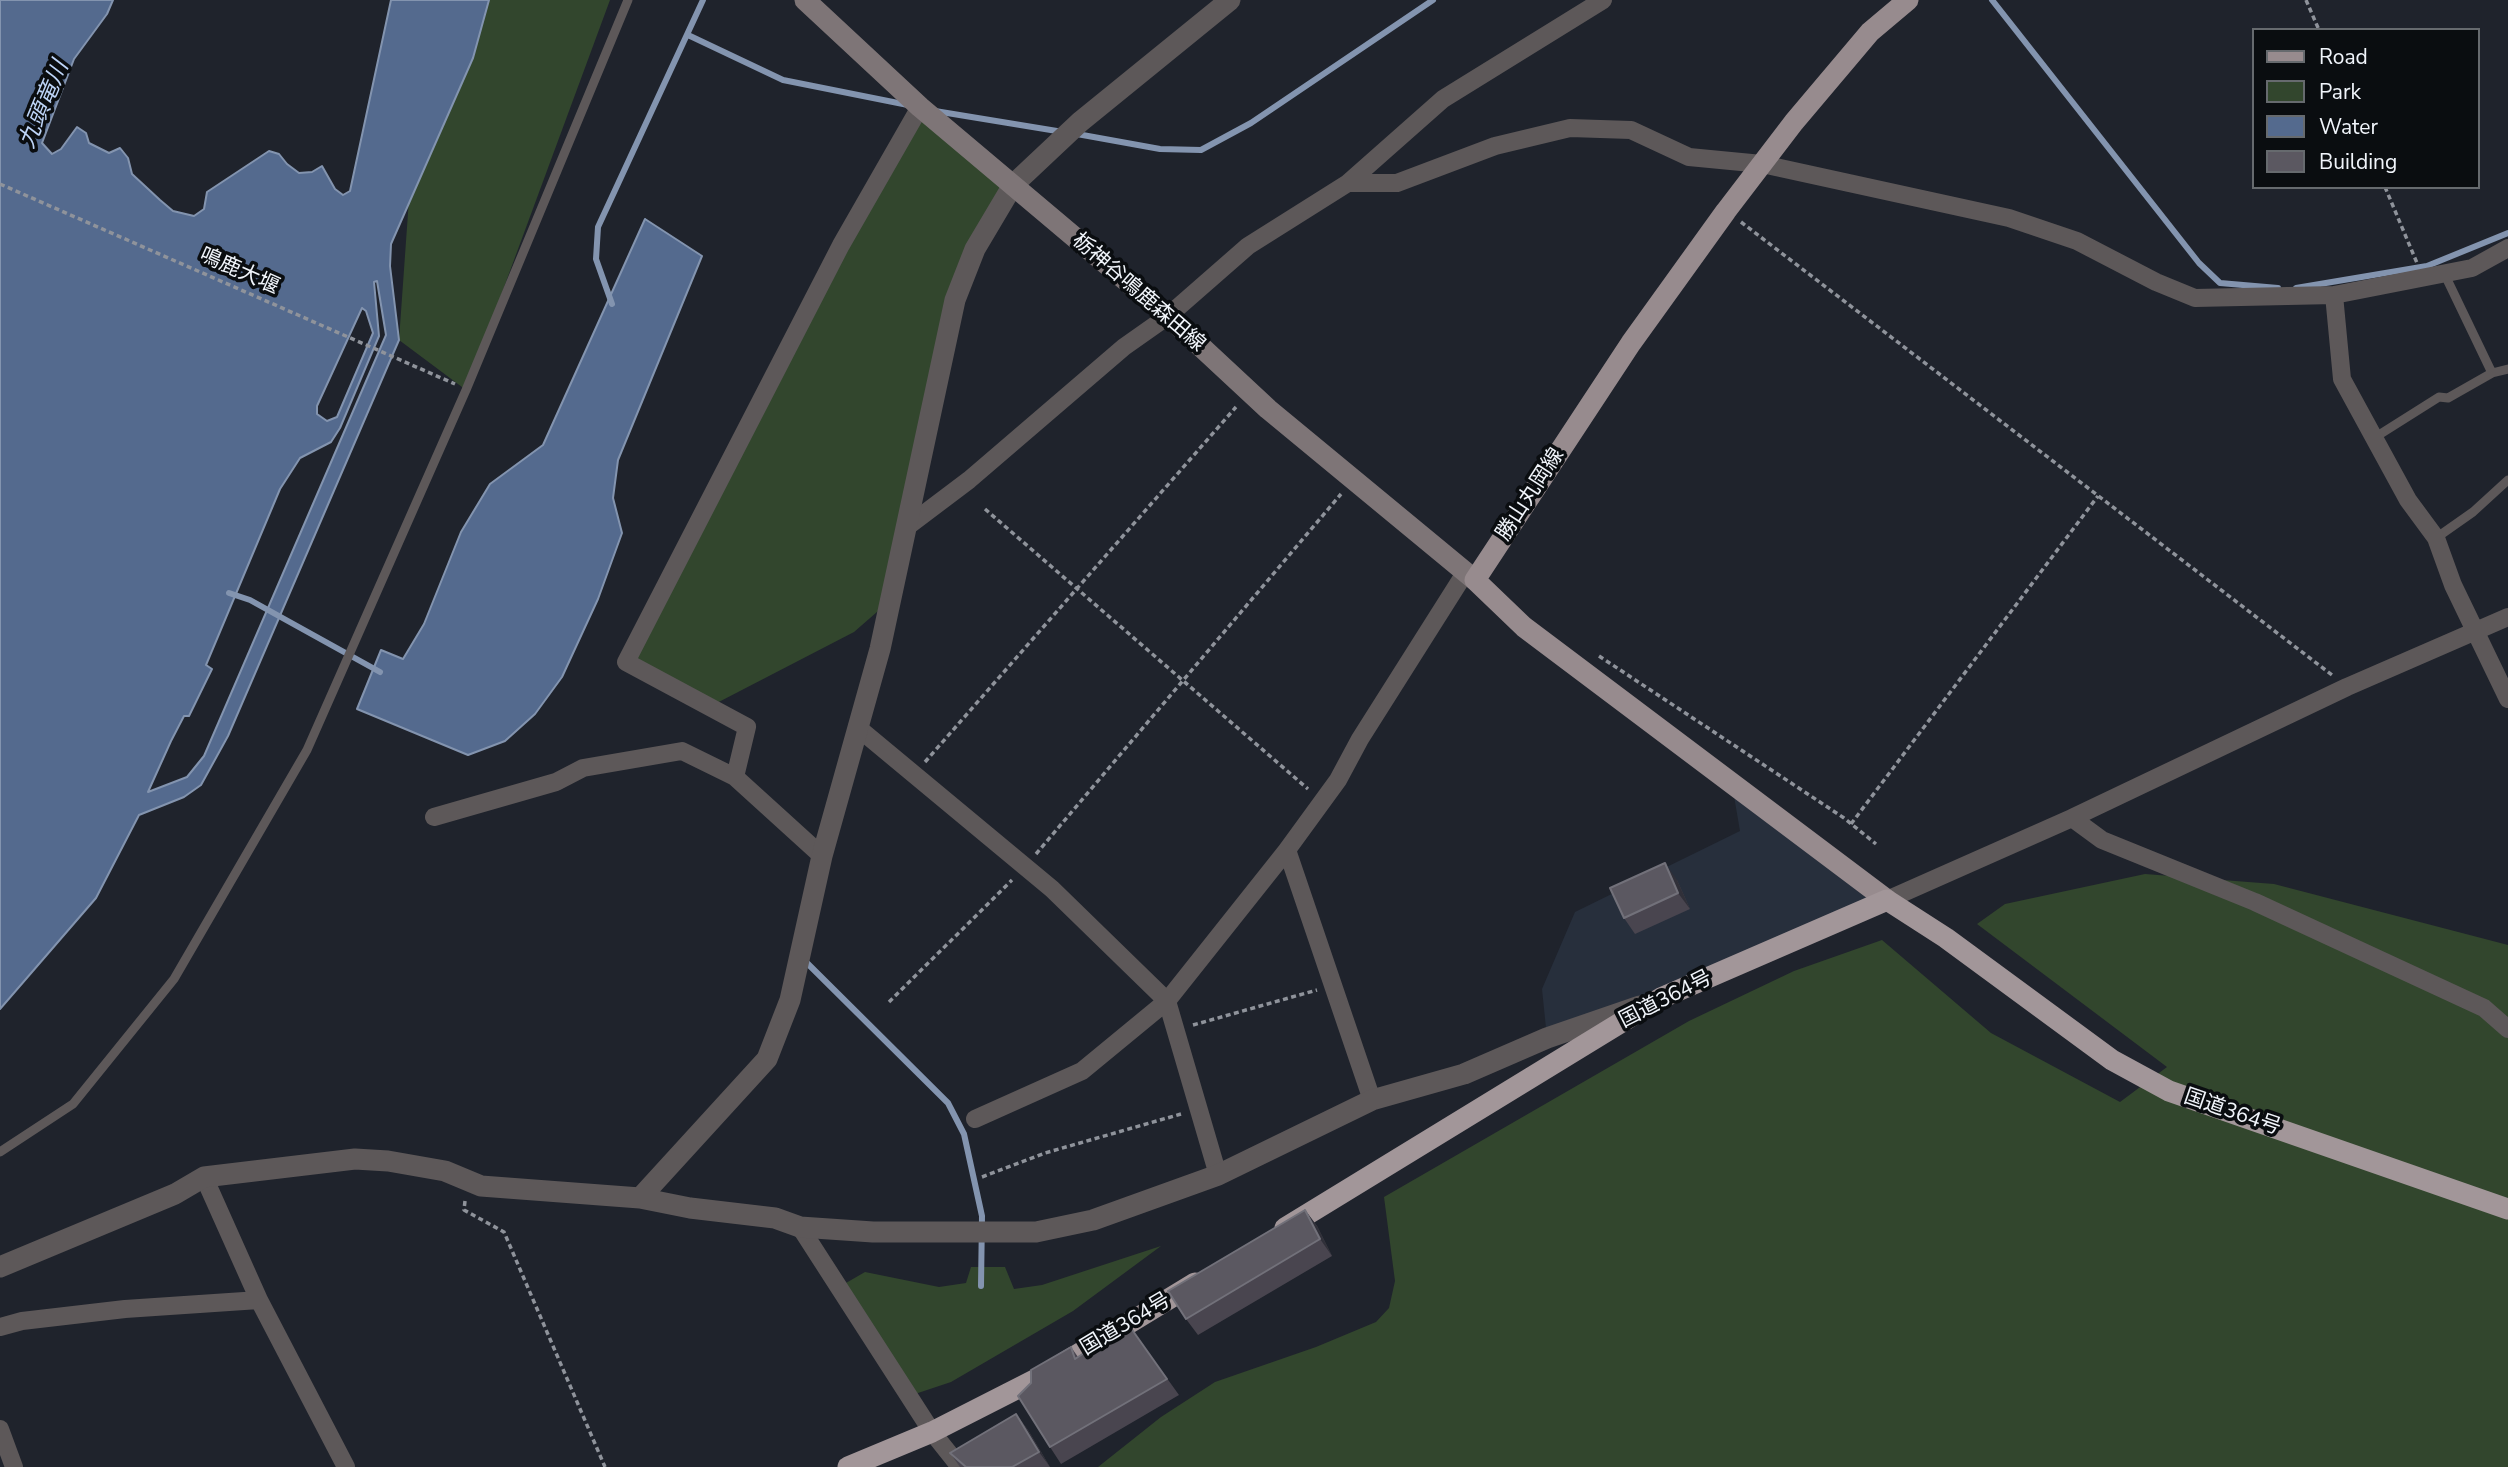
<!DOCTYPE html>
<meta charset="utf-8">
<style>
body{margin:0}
#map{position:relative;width:2508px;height:1467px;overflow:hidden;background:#1f232c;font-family:"Nunito Sans",sans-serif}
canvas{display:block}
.legend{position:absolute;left:2252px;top:28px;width:228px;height:161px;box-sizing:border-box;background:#0a0d10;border:2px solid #666a6e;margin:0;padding:9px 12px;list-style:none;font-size:21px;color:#f1f5fb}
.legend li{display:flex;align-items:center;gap:14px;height:35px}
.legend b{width:35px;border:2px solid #666a6e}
</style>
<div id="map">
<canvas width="2508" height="1467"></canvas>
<ul class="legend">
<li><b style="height:9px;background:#978b8e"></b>Road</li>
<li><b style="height:19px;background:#32462d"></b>Park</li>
<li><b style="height:19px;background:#546a8e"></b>Water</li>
<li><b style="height:19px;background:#5b5861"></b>Building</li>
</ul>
</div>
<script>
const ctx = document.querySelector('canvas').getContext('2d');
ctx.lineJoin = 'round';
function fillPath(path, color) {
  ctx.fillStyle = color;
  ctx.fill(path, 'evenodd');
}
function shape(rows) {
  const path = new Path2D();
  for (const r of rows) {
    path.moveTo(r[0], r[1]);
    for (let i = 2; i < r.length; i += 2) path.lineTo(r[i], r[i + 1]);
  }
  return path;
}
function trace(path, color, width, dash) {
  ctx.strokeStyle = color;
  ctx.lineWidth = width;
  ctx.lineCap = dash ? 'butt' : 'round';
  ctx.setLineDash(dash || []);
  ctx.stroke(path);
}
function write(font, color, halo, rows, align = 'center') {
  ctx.font = font + ' "Nunito Sans","Noto Sans JP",sans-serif';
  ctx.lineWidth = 7;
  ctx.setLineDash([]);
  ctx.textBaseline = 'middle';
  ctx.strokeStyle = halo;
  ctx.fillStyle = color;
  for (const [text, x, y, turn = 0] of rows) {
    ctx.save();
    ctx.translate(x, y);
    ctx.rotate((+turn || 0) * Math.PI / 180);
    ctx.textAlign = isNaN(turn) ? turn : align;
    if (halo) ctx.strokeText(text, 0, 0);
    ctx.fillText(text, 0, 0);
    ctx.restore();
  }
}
fillPath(shape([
 [1734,796,1887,900,1547,1038,1542,989,1575,912,1740,831]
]), '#272f3c');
fillPath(shape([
 [460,0,610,0,466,390,399,340,409,199],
 [920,107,1013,185,975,249,885,605,854,632,711,706,626,662],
 [2145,874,2274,884,2508,945,2508,1467,1098,1467,1161,1417,1215,1382,1316,1347,1376,1322,1389,1308,1395,1281,1384,1197,1689,1021,1794,971,1882,940,1991,1033,2120,1102,2167,1067,1977,924,2005,904],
 [1161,1246,1073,1311,951,1382,909,1396,839,1287,865,1272,939,1287,966,1283,971,1267,1005,1267,1014,1289,1042,1285]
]), '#32462d');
const water = shape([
 [0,0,113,0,107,14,74,59,42,143,52,154,61,149,77,127,86,133,89,143,109,153,120,148,128,158,132,174,160,200,173,211,194,216,204,209,207,192,269,151,279,154,287,164,299,173,312,172,322,166,335,189,343,195,350,191,391,0,489,0,473,58,391,244,390,266,399,340,228,736,201,785,184,797,139,815,96,898,0,1009,0,0],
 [377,281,386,335,204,756,187,777,148,792,171,741,184,716,189,716,212,669,206,665,280,489,300,458,331,442,340,428,379,336,374,282,377,281],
 [362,308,366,311,373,333,337,417,327,421,317,414,317,406,362,308],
 [645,219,702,256,618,460,613,498,622,533,598,599,562,677,535,714,505,741,468,755,357,709,381,650,403,659,424,624,461,532,490,484,543,445,645,219]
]);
fillPath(water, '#546a8e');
trace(water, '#8394af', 2);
trace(shape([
 [1992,0,2199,263,2220,283,2278,288],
 [688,35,783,80,908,105],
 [935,111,1063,132],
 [1077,134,1160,149,1201,150,1251,123,1433,0],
 [2296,288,2427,266,2508,233],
 [612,304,596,259,598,227,703,0],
 [229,593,250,600,380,672],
 [805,961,948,1103,964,1134,982,1216,981,1286]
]), '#8394af', 6);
trace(shape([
 [2306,0,2319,30],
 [0,184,455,384],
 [2385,187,2417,263],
 [1741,222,2332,675],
 [985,509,1308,789],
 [1599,656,1844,818,1876,844],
 [925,762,1236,407],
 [1851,824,2098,496],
 [1036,854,1341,494],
 [889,1002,1012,880],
 [1193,1025,1317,990],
 [982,1177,1045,1153,1181,1114],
 [465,1201,464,1210,504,1232,605,1467]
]), '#8f939b', 3.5, [5, 3.5]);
trace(shape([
 [2444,273,2492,373],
 [2374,438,2439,397,2448,398,2492,373,2508,369],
 [2436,538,2473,512,2508,480],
 [0,1152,73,1104,174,979,307,750,466,390,628,0]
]), '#5d5859', 9);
trace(shape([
 [1348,183,1397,183,1495,146,1570,128,1631,130,1689,157,1762,164,2009,218,2077,241,2156,282,2195,298,2334,295,2342,379,2408,500,2436,538,2453,585,2508,699],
 [2334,295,2472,268,2508,248],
 [908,526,969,480,1124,347,1168,316,1248,246,1348,183,1443,99,1603,0],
 [857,727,1052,889,1167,1001,1218,1175],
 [434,817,556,782,583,768,682,751,735,777],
 [2072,818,2102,840,2255,902,2484,1008,2508,1029],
 [822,856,735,777,747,727,626,662,841,245,920,107],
 [1887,900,2072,818,2347,687,2508,617],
 [1372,1100,1287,850,1338,780,1360,739,1465,573],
 [975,1119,1082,1071,1167,1001,1287,850],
 [204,1177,259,1300,346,1467],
 [800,1227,932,1432,960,1467],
 [0,1327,22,1321,125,1309,259,1300],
 [0,1429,14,1467]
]), '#5d5859', 18);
trace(shape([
 [640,1198,767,1059,790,1000,822,856,880,649,955,300,975,249,1013,185,1080,122,1230,0],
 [0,1267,175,1194,204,1177,355,1159,388,1161,445,1171,481,1186,640,1198,690,1208,775,1218,800,1227,873,1232,1036,1232,1093,1220,1218,1175,1372,1100,1464,1074,1547,1038,1640,1006]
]), '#5d5859', 21);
trace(shape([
 [805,0,920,107,1168,316,1268,409,1475,580]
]), '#7e7577', 21);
trace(shape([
 [1887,900,1524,627,1475,580,1631,343,1726,211,1794,122,1870,32,1908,0]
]), '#978b8e', 21);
trace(shape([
 [1285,1228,1661,998,1887,900,1946,938,2112,1060,2169,1091,2508,1209],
 [848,1467,932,1432,1044,1375,1195,1283]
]), '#a29699', 21);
fillPath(shape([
 [1677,880,1690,909,1635,934,1624,918],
 [1305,1210,1317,1226,1332,1256,1198,1335,1186,1319],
 [1128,1324,1179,1395,1061,1464,1050,1447,1071,1347,1078,1357],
 [1016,1414,1028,1430,1050,1467,960,1467,950,1453]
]), '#49454f');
fillPath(shape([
 [1665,863,1677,880,1690,909,1678,893],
 [1305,1210,1317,1226,1332,1256,1320,1239],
 [1016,1414,1028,1430,1050,1467,1039,1452]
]), '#303039');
const building = shape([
 [1665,863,1678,893,1624,918,1610,888,1665,863],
 [1305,1210,1320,1239,1186,1319,1168,1291,1305,1210],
 [1128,1324,1167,1379,1050,1447,1018,1396,1031,1383,1031,1370,1071,1347,1075,1359,1128,1324],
 [1016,1414,1039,1452,1012,1467,966,1467,950,1453,1016,1414]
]);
fillPath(building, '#5b5861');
trace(building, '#72717a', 2);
write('21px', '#f1f5fb', '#0a0d10', [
 ["鳴鹿大堰",239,272,24],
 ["栃神谷鳴鹿森田線",1138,293,41],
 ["勝山丸岡線",1531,495,-57],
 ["国道364号",1666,1000,-27],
 ["国道364号",2232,1113,19],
 ["国道364号",1126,1325,-31]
]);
write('italic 23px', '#bed5f8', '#0a0d10', [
 ["九頭竜川",45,105,-67]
]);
</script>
